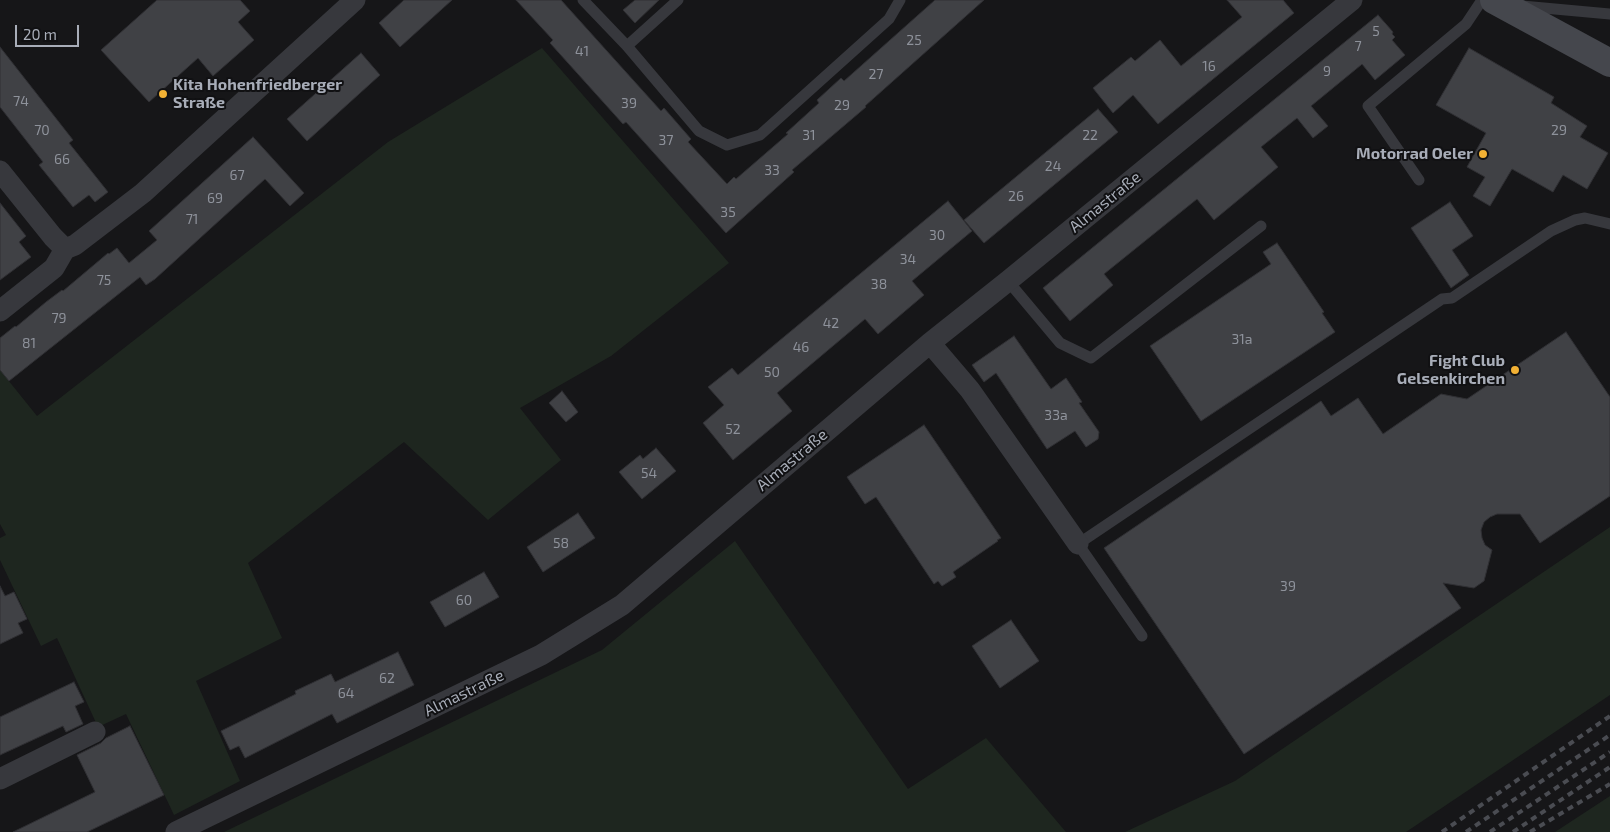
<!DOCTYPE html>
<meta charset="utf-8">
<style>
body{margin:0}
#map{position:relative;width:1610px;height:832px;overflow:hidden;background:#161618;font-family:"Exo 2",sans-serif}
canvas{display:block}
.scale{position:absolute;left:15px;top:25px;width:64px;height:22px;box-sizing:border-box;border:2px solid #a8adb8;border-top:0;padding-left:6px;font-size:15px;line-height:18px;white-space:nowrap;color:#a8adb8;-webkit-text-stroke:4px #111113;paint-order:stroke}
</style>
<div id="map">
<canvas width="1610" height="832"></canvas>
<div class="scale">20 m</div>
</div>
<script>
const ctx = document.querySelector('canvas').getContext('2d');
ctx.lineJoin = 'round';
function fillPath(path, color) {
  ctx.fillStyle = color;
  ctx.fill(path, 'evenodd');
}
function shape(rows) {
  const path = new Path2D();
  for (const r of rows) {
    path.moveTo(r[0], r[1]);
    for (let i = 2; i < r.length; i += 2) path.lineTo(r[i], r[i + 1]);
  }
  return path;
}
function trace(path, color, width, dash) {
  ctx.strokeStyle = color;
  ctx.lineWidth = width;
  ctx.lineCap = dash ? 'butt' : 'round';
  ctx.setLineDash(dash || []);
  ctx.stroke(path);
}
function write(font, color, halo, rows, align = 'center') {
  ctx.font = font + ' "Exo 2",sans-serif';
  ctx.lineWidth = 4;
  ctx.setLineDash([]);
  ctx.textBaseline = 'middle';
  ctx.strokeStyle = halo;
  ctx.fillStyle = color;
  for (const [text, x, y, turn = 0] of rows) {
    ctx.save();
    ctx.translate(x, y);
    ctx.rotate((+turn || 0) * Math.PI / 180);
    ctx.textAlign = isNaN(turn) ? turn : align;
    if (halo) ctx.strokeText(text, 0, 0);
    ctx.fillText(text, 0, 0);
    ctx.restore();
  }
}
fillPath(shape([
 [542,48,729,263,611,356,520,408,561,460,488,520,404,442,248,563,282,638,196,681,240,781,174,815,126,714,98,727,57,638,41,646,0,560,0,538,6,535,0,524,0,370,37,416,388,142],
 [1610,527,1610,695,1406,832,1125,832,1235,781],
 [735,541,908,789,986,738,1066,832,224,832,602,650],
 [1610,796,1610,832,1555,832]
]), '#1e261f');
const building = shape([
 [157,0,240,0,250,11,238,22,254,40,213,76,198,58,149,102,101,50,157,0],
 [404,0,452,0,400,47,379,23,404,0],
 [516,0,561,0,661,111,664,108,691,139,688,142,727,184,734,177,736,179,788,134,786,133,819,103,817,100,841,78,844,81,935,0,984,0,865,106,866,107,792,170,794,172,726,233,626,122,623,124,550,43,553,40,516,0],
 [635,0,659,0,635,23,623,10,635,0],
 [1227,0,1283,0,1294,13,1158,124,1133,95,1113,113,1093,88,1131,57,1135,61,1160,40,1181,66,1242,17,1227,0],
 [1378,15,1393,32,1392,34,1395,37,1392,40,1405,55,1375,80,1362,64,1361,65,1311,106,1328,126,1313,138,1297,118,1261,147,1278,167,1214,220,1197,199,1104,274,1113,285,1070,321,1043,288,1378,15],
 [0,47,73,140,69,143,108,192,95,202,89,195,73,207,39,165,43,162,0,107,0,47],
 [1469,48,1554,97,1551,103,1587,126,1580,137,1608,153,1587,189,1563,175,1553,192,1512,169,1490,206,1473,196,1485,177,1467,167,1486,133,1436,105,1469,48],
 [361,53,380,75,307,141,287,119,361,53],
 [1098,109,1118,132,984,243,964,220,1098,109],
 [253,137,304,193,290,206,265,179,155,279,146,285,140,277,9,381,0,370,0,338,15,326,16,327,46,302,62,290,63,291,101,259,108,253,109,254,117,248,129,263,157,240,149,231,253,137],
 [948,201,972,231,912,281,924,295,878,334,865,319,777,393,792,411,733,460,703,423,724,405,708,387,732,368,738,375,948,201],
 [1450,202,1473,236,1452,250,1469,275,1451,288,1411,228,1450,202],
 [0,203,26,236,19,242,31,257,0,280,0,203],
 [1277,243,1324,312,1322,313,1335,332,1201,421,1150,346,1271,264,1263,252,1277,243],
 [1566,332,1610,397,1610,496,1540,543,1520,514,1497,514,1490,517,1484,522,1481,530,1482,538,1485,545,1492,550,1484,581,1474,588,1443,583,1461,608,1244,754,1104,548,1321,401,1331,416,1358,398,1383,434,1441,394,1467,399,1566,332],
 [1014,336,1051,389,1066,378,1082,402,1079,403,1099,432,1098,439,1086,447,1075,431,1047,449,996,373,984,382,972,365,1014,336],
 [562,391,578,412,566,422,549,403,562,391],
 [924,425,1001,538,997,540,998,541,953,572,956,577,942,586,938,581,934,584,876,497,865,504,847,477,924,425],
 [656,448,676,471,642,499,619,472,640,455,643,459,656,448],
 [578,513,595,538,543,572,527,547,578,513],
 [484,572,499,597,445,627,430,602,484,572],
 [0,586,5,596,14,592,27,619,18,623,23,633,0,644,0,586],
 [1011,620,1039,661,1000,688,972,646,1011,620],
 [398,652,414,685,337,723,332,714,245,758,239,746,230,750,221,731,296,694,295,691,331,674,335,682,398,652],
 [74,682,84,702,75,706,83,724,66,732,63,726,0,755,0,717,74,682],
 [130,726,164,795,87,832,13,832,95,792,77,755,101,743,106,738,130,726]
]);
fillPath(building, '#404145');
trace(building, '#303034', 1);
trace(shape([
 [583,0,627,46,699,131,727,145,760,135,889,19,900,0],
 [1522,6,1610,14],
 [627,46,678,0],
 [1419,180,1368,106,1466,24,1482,0],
 [1008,281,1060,343,1091,358,1261,226],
 [1142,636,1078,544,1442,299,1452,298,1551,231,1575,220,1585,218,1610,224]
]), '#37383d', 11);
trace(shape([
 [0,171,53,237,65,249],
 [0,311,54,268,65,249,75,245,143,193,355,0],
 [930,343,970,390,1078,544],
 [0,779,95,732],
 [176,832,541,655,622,605,930,343,1008,281,1352,0]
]), '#37383d', 21);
trace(shape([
 [1494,0,1610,63]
]), '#45474d', 28);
trace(shape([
 [1442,832,1610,716],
 [1466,832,1610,735],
 [1490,832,1610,752],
 [1513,832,1610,767],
 [1530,832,1610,784]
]), '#4a4c52', 4, [6, 5]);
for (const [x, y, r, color] of [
 [163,94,5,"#f2b134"],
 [1483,154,5,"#f2b134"],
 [1515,370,5,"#f2b134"]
]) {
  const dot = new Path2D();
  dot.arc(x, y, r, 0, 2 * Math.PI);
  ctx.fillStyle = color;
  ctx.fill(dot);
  trace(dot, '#111113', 2);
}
write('14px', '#8e929b', null, [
 ["5",1376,31],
 ["25",914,40],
 ["7",1358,46],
 ["41",582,51],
 ["16",1209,66],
 ["9",1327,71],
 ["27",876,74],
 ["74",21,101],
 ["39",629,103],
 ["29",842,105],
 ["70",42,130],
 ["29",1559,130],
 ["31",809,135],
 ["22",1090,135],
 ["37",666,140],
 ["66",62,159],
 ["24",1053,166],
 ["33",772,170],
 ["67",237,175],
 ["26",1016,196],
 ["69",215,198],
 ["35",728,212],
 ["71",192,219],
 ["30",937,235],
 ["34",908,259],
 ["75",104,280],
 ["38",879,284],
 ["79",59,318],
 ["42",831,323],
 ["31a",1242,339],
 ["81",29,343],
 ["46",801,347],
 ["50",772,372],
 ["33a",1056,415],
 ["52",733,429],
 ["54",649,473],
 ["58",561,543],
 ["39",1288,586],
 ["60",464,600],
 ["62",387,678],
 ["64",346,693]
]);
write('bold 16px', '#a8adb8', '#111113', [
 ["Kita Hohenfriedberger",173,85,"left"],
 ["Straße",173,103,"left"],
 ["Motorrad Oeler",1473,154],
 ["Fight Club",1505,361],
 ["Gelsenkirchen",1505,379]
], 'right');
write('16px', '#a8adb8', '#111113', [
 ["Almastraße",1105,202,-39],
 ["Almastraße",792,460,-40],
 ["Almastraße",464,693,-26]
]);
</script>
